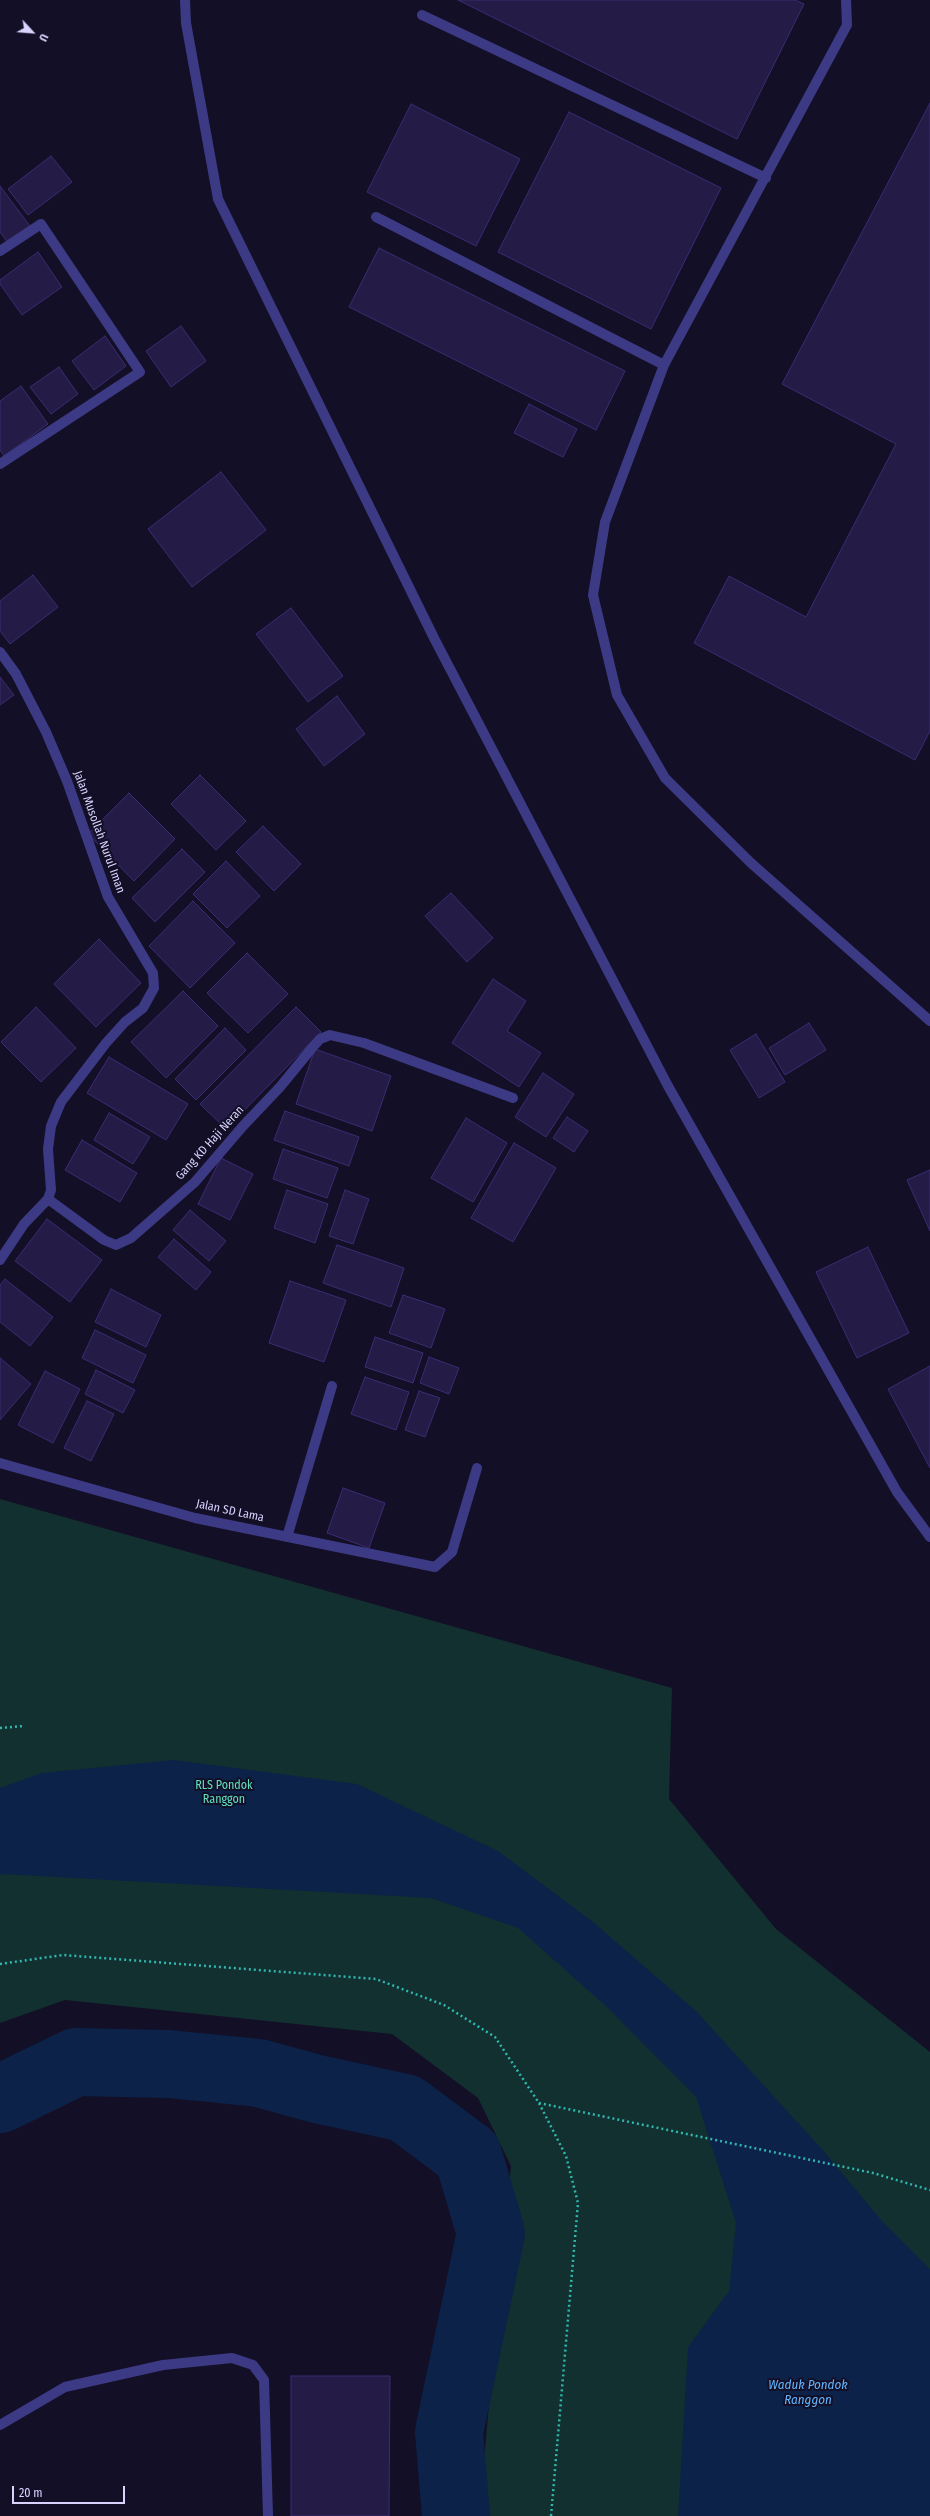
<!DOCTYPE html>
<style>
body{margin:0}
#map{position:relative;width:930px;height:2516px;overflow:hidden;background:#130f26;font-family:"Fira Sans Condensed",sans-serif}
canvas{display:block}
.north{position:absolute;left:12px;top:12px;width:40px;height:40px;-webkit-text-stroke:3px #130f26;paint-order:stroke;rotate:116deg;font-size:11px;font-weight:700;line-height:16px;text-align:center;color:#d9d4ff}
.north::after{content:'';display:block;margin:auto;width:14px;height:18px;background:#d9d4ff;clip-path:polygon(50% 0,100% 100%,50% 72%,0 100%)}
.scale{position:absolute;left:12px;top:2486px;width:113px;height:18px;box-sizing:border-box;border:2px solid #d9d4ff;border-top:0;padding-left:5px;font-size:12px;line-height:14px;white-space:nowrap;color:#d9d4ff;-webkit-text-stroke:3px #130f26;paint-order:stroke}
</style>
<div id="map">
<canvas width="930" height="2516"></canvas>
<div class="north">U</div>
<div class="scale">20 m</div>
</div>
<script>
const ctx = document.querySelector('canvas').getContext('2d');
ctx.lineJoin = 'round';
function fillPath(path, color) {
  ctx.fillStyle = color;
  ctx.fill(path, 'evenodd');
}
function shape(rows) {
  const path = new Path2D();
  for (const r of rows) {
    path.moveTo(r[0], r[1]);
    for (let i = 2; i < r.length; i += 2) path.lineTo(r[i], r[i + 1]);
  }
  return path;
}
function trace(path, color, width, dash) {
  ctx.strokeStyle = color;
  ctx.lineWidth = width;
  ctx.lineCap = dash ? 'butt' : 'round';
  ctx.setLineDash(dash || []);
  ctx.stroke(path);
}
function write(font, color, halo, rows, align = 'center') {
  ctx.font = font + ' "Fira Sans Condensed",sans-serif';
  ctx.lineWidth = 4;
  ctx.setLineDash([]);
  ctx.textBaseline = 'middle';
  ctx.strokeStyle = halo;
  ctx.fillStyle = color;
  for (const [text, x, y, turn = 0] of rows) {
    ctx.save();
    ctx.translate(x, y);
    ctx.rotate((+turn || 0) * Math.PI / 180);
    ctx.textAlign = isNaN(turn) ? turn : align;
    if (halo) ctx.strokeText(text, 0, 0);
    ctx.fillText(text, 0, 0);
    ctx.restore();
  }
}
fillPath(shape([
 [0,1499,672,1688,669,1799,776,1929,930,2052,930,2516,482,2516,481,2492,511,2166,478,2098,392,2034,65,2000,0,2023]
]), '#12302f');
fillPath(shape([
 [174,1760,357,1784,498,1851,593,1922,696,2011,821,2148,882,2221,930,2269,930,2516,678,2516,688,2347,729,2291,736,2223,696,2097,608,2008,518,1928,431,1898,3,1874,0,1875,0,1788,41,1773]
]), '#0c2248');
trace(shape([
 [0,2099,76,2062,169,2064,259,2073,317,2089,405,2108,468,2155,491,2233,449,2432,456,2516]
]), '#0c2248', 68);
const building = shape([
 [458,0,795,0,804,4,737,139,458,0],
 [930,103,930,731,915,760,694,643,729,576,806,617,896,444,782,384,930,103],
 [411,104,520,159,476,246,367,192,411,104],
 [569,112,721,188,651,329,498,252,569,112],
 [51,156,72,182,28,215,8,189,51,156],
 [0,186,30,226,8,243,0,232,0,186],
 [379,248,625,371,596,430,349,307,379,248],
 [38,252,62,287,22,315,0,284,0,280,38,252],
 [181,326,206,361,171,387,146,351,181,326],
 [105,336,126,366,94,390,72,361,105,336],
 [59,367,78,394,51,414,30,387,59,367],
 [21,386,48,424,4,456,0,450,0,401,21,386],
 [529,404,577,429,563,457,514,433,529,404],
 [221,472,266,530,192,587,148,529,221,472],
 [33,575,58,607,10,644,0,631,0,601,33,575],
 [291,608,343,676,308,702,256,634,291,608],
 [0,677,14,695,0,705,0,677],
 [337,696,365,734,324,766,296,729,337,696],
 [200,775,246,821,216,850,171,804,200,775],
 [129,793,175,839,134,881,88,834,129,793],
 [263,826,301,864,274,891,236,852,263,826],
 [182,849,205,872,155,922,132,898,182,849],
 [226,861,260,896,227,928,193,894,226,861],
 [451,893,493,938,467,962,425,916,451,893],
 [193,901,235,943,190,988,149,946,193,901],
 [99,939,141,983,96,1027,54,984,99,939],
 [247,953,288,994,248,1033,207,993,247,953],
 [493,979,526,1001,507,1031,541,1053,519,1087,452,1043,493,979],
 [183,991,218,1026,166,1078,131,1042,183,991],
 [36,1007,76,1048,41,1082,1,1042,36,1007],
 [296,1007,321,1032,226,1129,200,1104,296,1007],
 [809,1023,826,1050,785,1075,769,1048,809,1023],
 [225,1028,246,1050,196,1100,175,1079,225,1028],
 [756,1034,785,1082,759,1098,730,1050,756,1034],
 [315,1049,391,1076,372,1131,296,1104,315,1049],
 [109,1057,188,1104,166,1140,87,1093,109,1057],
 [543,1073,574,1094,546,1137,515,1117,543,1073],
 [285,1111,359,1137,349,1166,274,1140,285,1111],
 [109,1113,150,1137,133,1164,94,1140,109,1113],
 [567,1117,588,1131,574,1152,553,1138,567,1117],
 [466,1118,507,1143,473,1202,431,1178,466,1118],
 [82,1140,137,1173,120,1202,65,1170,82,1140],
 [514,1143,556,1168,513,1242,471,1218,514,1143],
 [283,1149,338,1168,327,1198,273,1179,283,1149],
 [221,1158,253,1174,230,1220,198,1204,221,1158],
 [930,1170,930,1231,907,1180,930,1170],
 [287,1190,328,1204,315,1243,274,1228,287,1190],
 [345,1190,369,1199,353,1244,329,1236,345,1190],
 [190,1210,226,1241,209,1261,173,1230,190,1210],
 [47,1219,102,1260,70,1302,15,1261,47,1219],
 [174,1239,211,1272,196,1290,158,1257,174,1239],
 [337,1245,404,1268,391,1307,323,1283,337,1245],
 [868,1247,909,1333,857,1358,816,1272,868,1247],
 [5,1279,53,1317,30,1346,0,1322,0,1285,5,1279],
 [290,1281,346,1300,324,1362,269,1343,290,1281],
 [111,1289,161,1315,146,1347,95,1322,111,1289],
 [403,1295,445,1309,431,1348,389,1333,403,1295],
 [95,1330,146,1355,133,1383,82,1358,95,1330],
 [375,1337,423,1353,413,1383,365,1367,375,1337],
 [429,1357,459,1368,449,1394,420,1383,429,1357],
 [0,1358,31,1384,0,1420,0,1358],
 [930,1366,930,1468,888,1389,930,1366],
 [96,1370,135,1390,123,1413,85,1394,96,1370],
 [45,1371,80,1389,53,1443,18,1425,45,1371],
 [365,1377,409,1392,396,1430,351,1414,365,1377],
 [419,1391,440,1398,425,1437,405,1430,419,1391],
 [87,1401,114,1414,91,1461,64,1448,87,1401],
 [343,1488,385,1503,369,1548,327,1533,343,1488],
 [291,2376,390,2376,389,2516,291,2516,291,2376]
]);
fillPath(building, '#241b47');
trace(building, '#3b2d73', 1);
trace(shape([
 [0,1728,24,1726],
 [0,1964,63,1955,376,1979,444,2005,495,2037,539,2103,566,2156,578,2203,551,2516],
 [539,2103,873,2173,930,2190]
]), '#2fb8b0', 2.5, [2, 3]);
trace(shape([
 [185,0,186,23,218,199,435,640,668,1086,897,1492,930,1537],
 [846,0,847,25,664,365,605,522,593,595,617,695,665,778,751,863,930,1021],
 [422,15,766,178],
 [376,217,664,365],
 [0,2425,65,2387,163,2365,232,2358,253,2365,264,2380,268,2516]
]), '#3d3a85', 10);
trace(shape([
 [0,251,41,224,140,372,0,464],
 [0,652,16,674,46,732,67,781,108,897,153,973,154,988,143,1008,125,1022,106,1043,61,1102,51,1126,48,1149,51,1190,48,1199,24,1224,0,1260],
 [48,1199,104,1240,116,1245,131,1238,195,1182,243,1126,280,1087,312,1048,320,1039,330,1035,364,1043,513,1098],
 [0,1463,195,1518,435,1567,452,1552,477,1468],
 [287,1537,332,1386]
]), '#3d3a85', 10);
write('12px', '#d9d4ff', '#130f26', [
 ["Jalan Musollah Nurul Iman",99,832,70],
 ["Gang KD Haji Neran",210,1143,-48],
 ["Jalan SD Lama",230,1511,12]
]);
write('12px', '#5fe0c0', '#130f26', [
 ["RLS Pondok",224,1786],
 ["Ranggon",224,1800]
]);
write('italic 13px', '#62b6ff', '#130f26', [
 ["Waduk Pondok",808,2385],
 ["Ranggon",808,2400]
]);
</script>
